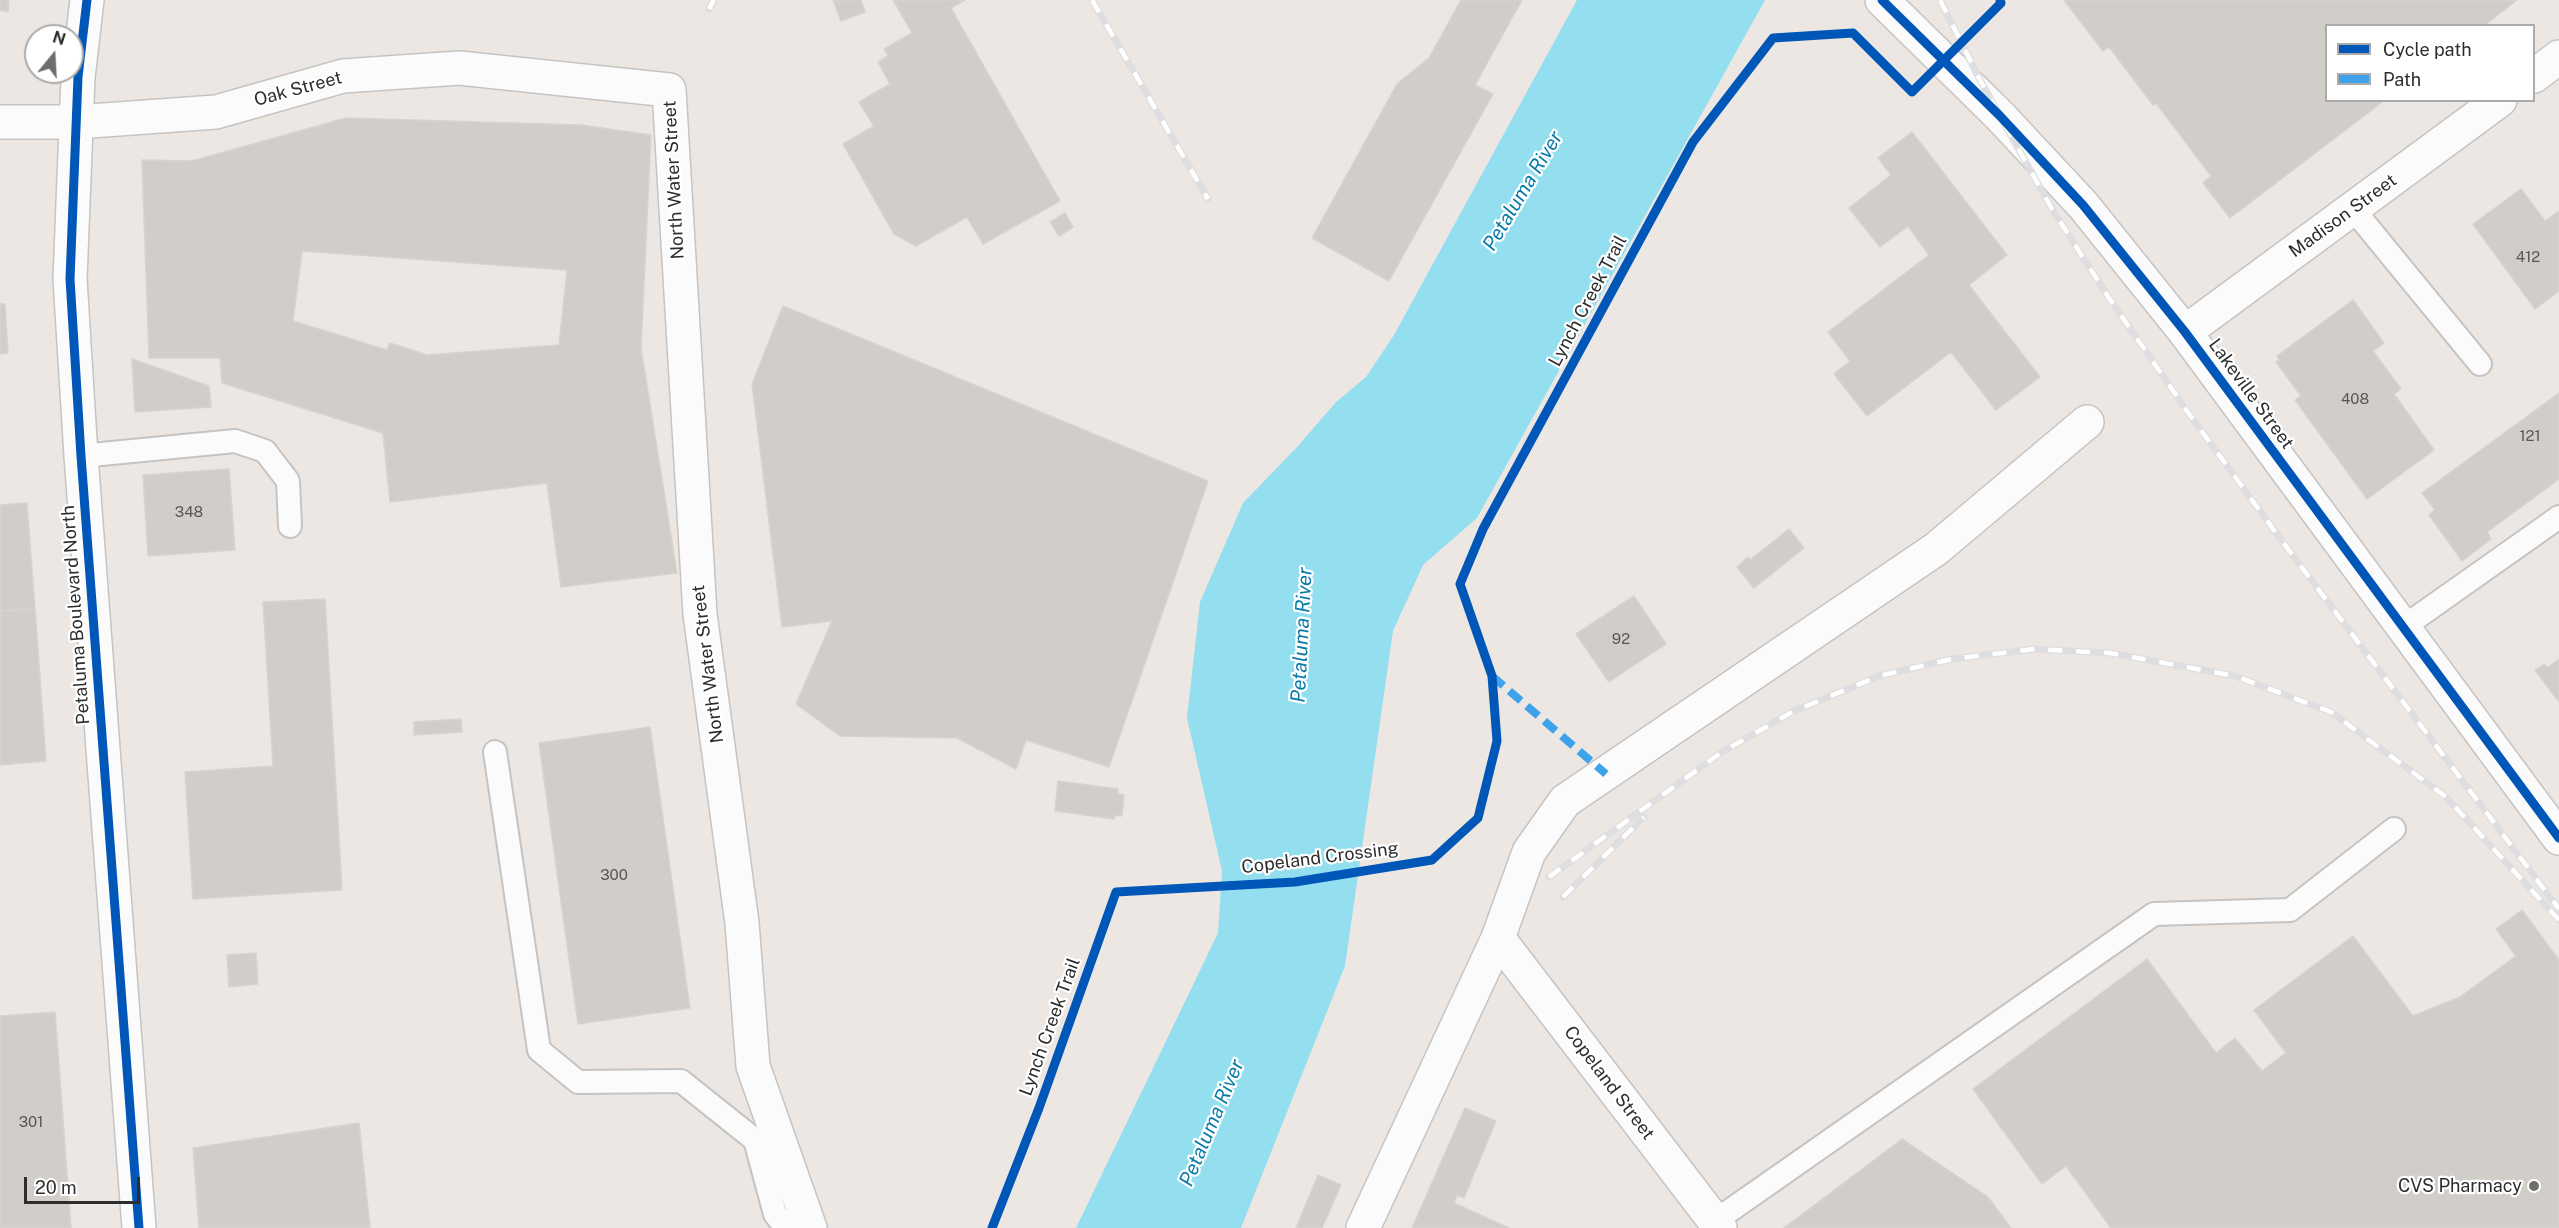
<!DOCTYPE html>
<style>
body{margin:0}
#map{position:relative;width:2559px;height:1228px;overflow:hidden;background:#ece7e2;font-family:"Public Sans",sans-serif}
canvas{display:block}
.legend{position:absolute;left:2325px;top:24px;width:210px;height:78px;box-sizing:border-box;background:#fff;border:2px solid #ababab;margin:0;padding:8px 10px;list-style:none;font-size:18px;color:#2d2d2d}
.legend li{display:flex;align-items:center;gap:12px;height:30px}
.legend b{width:30px;border:2px solid #ababab}
.north{position:absolute;left:24px;top:24px;width:60px;height:60px;box-sizing:border-box;background:#fff;border:2px solid #ababab;border-radius:50%;rotate:18deg;font-size:16px;font-weight:700;line-height:24px;text-align:center;color:#2d2d2d}
.north::after{content:'';display:block;margin:auto;width:21px;height:27px;background:#706e6c;clip-path:polygon(50% 0,100% 100%,50% 72%,0 100%)}
.scale{position:absolute;left:24px;top:1177px;width:116px;height:27px;box-sizing:border-box;border:3px solid #2d2d2d;border-top:0;padding-left:8px;font-size:18px;line-height:21px;white-space:nowrap;color:#2d2d2d;-webkit-text-stroke:4px #fff;paint-order:stroke}
</style>
<div id="map">
<canvas width="2559" height="1228"></canvas>
<ul class="legend">
<li><b style="height:8px;background:#0057b8"></b>Cycle path</li>
<li><b style="height:8px;background:#3ea3eb"></b>Path</li>
</ul>
<div class="north">N</div>
<div class="scale">20 m</div>
</div>
<script>
const ctx = document.querySelector('canvas').getContext('2d');
ctx.lineJoin = 'round';
function fillPath(path, color) {
  ctx.fillStyle = color;
  ctx.fill(path, 'evenodd');
}
function shape(rows) {
  const path = new Path2D();
  for (const r of rows) {
    path.moveTo(r[0], r[1]);
    for (let i = 2; i < r.length; i += 2) path.lineTo(r[i], r[i + 1]);
  }
  return path;
}
function trace(path, color, width, dash) {
  ctx.strokeStyle = color;
  ctx.lineWidth = width;
  ctx.lineCap = dash ? 'butt' : 'round';
  ctx.setLineDash(dash || []);
  ctx.stroke(path);
}
function write(font, color, halo, rows, align = 'center') {
  ctx.font = font + ' "Public Sans",sans-serif';
  ctx.lineWidth = 4.5;
  ctx.setLineDash([]);
  ctx.textBaseline = 'middle';
  ctx.strokeStyle = halo;
  ctx.fillStyle = color;
  for (const [text, x, y, turn = 0] of rows) {
    ctx.save();
    ctx.translate(x, y);
    ctx.rotate((+turn || 0) * Math.PI / 180);
    ctx.textAlign = isNaN(turn) ? turn : align;
    if (halo) ctx.strokeText(text, 0, 0);
    ctx.fillText(text, 0, 0);
    ctx.restore();
  }
}
fillPath(shape([
 [1577,0,1765,0,1477,518,1423,565,1393,631,1345,966,1241,1228,1076,1228,1218,933,1222,871,1187,718,1200,602,1243,503,1298,446,1336,402,1366,377,1394,335]
]), '#94dfef');
const building = shape([
 [0,0,9,0,8,12,0,10,0,0],
 [833,0,861,0,865,12,841,21,833,0],
 [893,0,965,0,951,8,1060,201,983,244,967,217,916,246,894,234,843,144,874,126,859,102,890,84,878,62,888,56,884,49,912,33,893,0],
 [1461,0,1522,0,1475,85,1493,94,1389,281,1312,238,1397,84,1429,58,1461,0],
 [2064,0,2517,0,2484,26,2326,26,2326,100,2385,100,2230,218,2203,183,2211,176,2156,103,2153,105,2109,47,2103,51,2064,0],
 [346,118,581,125,651,135,641,348,677,573,561,587,547,483,390,502,383,433,222,383,220,358,149,358,142,160,192,161,346,118],
 [302,251,567,270,559,345,427,355,390,343,387,350,293,321,302,251],
 [1912,132,2007,255,1969,285,2040,377,1996,410,1951,352,1867,416,1834,374,1850,361,1828,332,1929,255,1908,226,1880,247,1849,208,1891,175,1878,158,1912,132],
 [2521,189,2545,221,2559,211,2559,291,2535,309,2473,224,2521,189],
 [1065,213,1073,227,1059,236,1050,222,1065,213],
 [2353,300,2384,343,2373,351,2401,389,2394,394,2434,450,2367,499,2295,400,2301,396,2276,362,2279,360,2277,356,2353,300],
 [0,304,5,304,8,353,0,354,0,304],
 [783,306,1208,481,1109,767,1026,740,1016,769,957,738,840,736,796,704,832,621,782,627,752,384,783,306],
 [132,359,209,386,211,407,135,412,132,359],
 [2559,393,2559,479,2487,532,2491,539,2462,561,2429,515,2435,510,2422,493,2559,393],
 [229,469,235,550,148,556,143,475,229,469],
 [27,503,35,609,0,611,0,505,27,503],
 [1789,529,1804,548,1754,588,1737,567,1748,557,1750,560,1789,529],
 [1634,596,1666,644,1609,682,1576,634,1634,596],
 [325,599,342,890,193,899,185,772,273,766,263,602,325,599],
 [35,609,46,761,0,765,0,611,35,609],
 [2559,659,2559,702,2535,670,2545,664,2547,668,2559,659],
 [461,719,462,732,414,735,414,722,461,719],
 [650,727,690,1008,578,1024,539,743,650,727],
 [1058,781,1118,789,1118,794,1124,795,1122,816,1115,815,1114,819,1055,811,1058,781],
 [2522,910,2559,960,2559,1228,2111,1228,2066,1166,2042,1184,1973,1089,2147,959,2216,1053,2235,1038,2262,1071,2286,1053,2254,1010,2353,936,2413,1016,2460,997,2516,956,2496,929,2522,910],
 [256,953,258,984,229,987,227,955,256,953],
 [55,1012,71,1228,0,1228,0,1016,55,1012],
 [1465,1108,1496,1121,1464,1198,1457,1195,1454,1203,1509,1228,1412,1228,1465,1108],
 [359,1123,370,1228,199,1228,193,1148,359,1123],
 [1902,1139,1988,1197,2011,1228,1784,1228,1902,1139],
 [1318,1175,1341,1185,1322,1228,1296,1228,1318,1175]
]);
fillPath(building, '#d1cdc9');
trace(building, '#d7d3ce', 1.5);
const service = shape([
 [2353,209,2480,364],
 [81,456,235,441,265,451,288,481,290,526],
 [2402,628,2559,517],
 [495,752,539,1050,578,1082,681,1081,755,1140,775,1214,786,1228],
 [1715,1221,2154,914,2290,910,2394,829]
]);
const minor = shape([
 [2534,76,2559,57],
 [0,122,76,122,216,112,343,76,459,68,669,90,700,614,742,923,753,1066,810,1228],
 [2185,332,2500,100],
 [1498,938,1720,1228],
 [1363,1228,1498,938,1529,852,1565,801,1936,549,2087,422]
]);
const secondary = shape([
 [87,0,78,77,70,279,81,456,139,1228],
 [1882,0,2000,116,2083,205,2185,332,2559,838]
]);
trace(service, '#c5c4c3', 26);
trace(minor, '#c5c4c3', 36);
trace(secondary, '#c5c4c3', 36);
trace(service, '#fcfbfb', 22);
trace(minor, '#fcfbfb', 33);
trace(secondary, '#fcfbfb', 33);
const rail = shape([
 [1092,0,1208,199],
 [1940,0,1980,80,2052,209,2109,298,2187,411,2279,537,2559,909],
 [709,9,714,0],
 [1549,877,1722,752,1794,711,1879,676,1952,659,2035,649,2110,653,2235,676,2331,712,2446,797,2559,920],
 [1563,897,1644,817]
]);
trace(rail, '#dedee0', 7);
trace(rail, '#fff', 4.5, [14]);
trace(shape([
 [1492,676,1606,774]
]), '#3ea3eb', 8, [15, 8]);
trace(shape([
 [87,0,78,77,70,279,81,456,139,1228],
 [1882,0,2000,116,2083,205,2185,332,2559,838],
 [992,1228,1039,1108,1116,892,1295,882,1432,860,1478,818,1497,741,1492,676,1460,584,1483,529,1693,142,1773,38,1853,33,1912,92,2001,3,2000,0]
]), '#0057b8', 9);
for (const [x, y, r, color] of [
 [2534,1186,6,"#706e6c"]
]) {
  const dot = new Path2D();
  dot.arc(x, y, r, 0, 2 * Math.PI);
  ctx.fillStyle = color;
  ctx.fill(dot);
  trace(dot, '#fff', 2);
}
write('15px', '#585756', null, [
 ["412",2528,257],
 ["408",2355,399],
 ["121",2530,436],
 ["348",189,512],
 ["92",1621,639],
 ["300",614,875],
 ["301",31,1122]
]);
write('18px', '#2d2d2d', '#fff', [
 ["Oak Street",298,89,-15],
 ["North Water Street",674,180,-93],
 ["Madison Street",2343,216,-36],
 ["Lynch Creek Trail",1588,301,-62],
 ["Lakeville Street",2251,394,54],
 ["Petaluma Boulevard North",76,615,-94],
 ["North Water Street",708,664,-97],
 ["Copeland Crossing",1320,858,-7],
 ["Lynch Creek Trail",1050,1027,-70],
 ["Copeland Street",1609,1083,53]
]);
write('18px', '#2d2d2d', '#fff', [
 ["CVS Pharmacy",2522,1186]
], 'right');
write('italic 20px', '#077ba8', '#fff', [
 ["Petaluma River",1523,191,-59],
 ["Petaluma River",1302,635,-87],
 ["Petaluma River",1212,1123,-67]
]);
</script>
